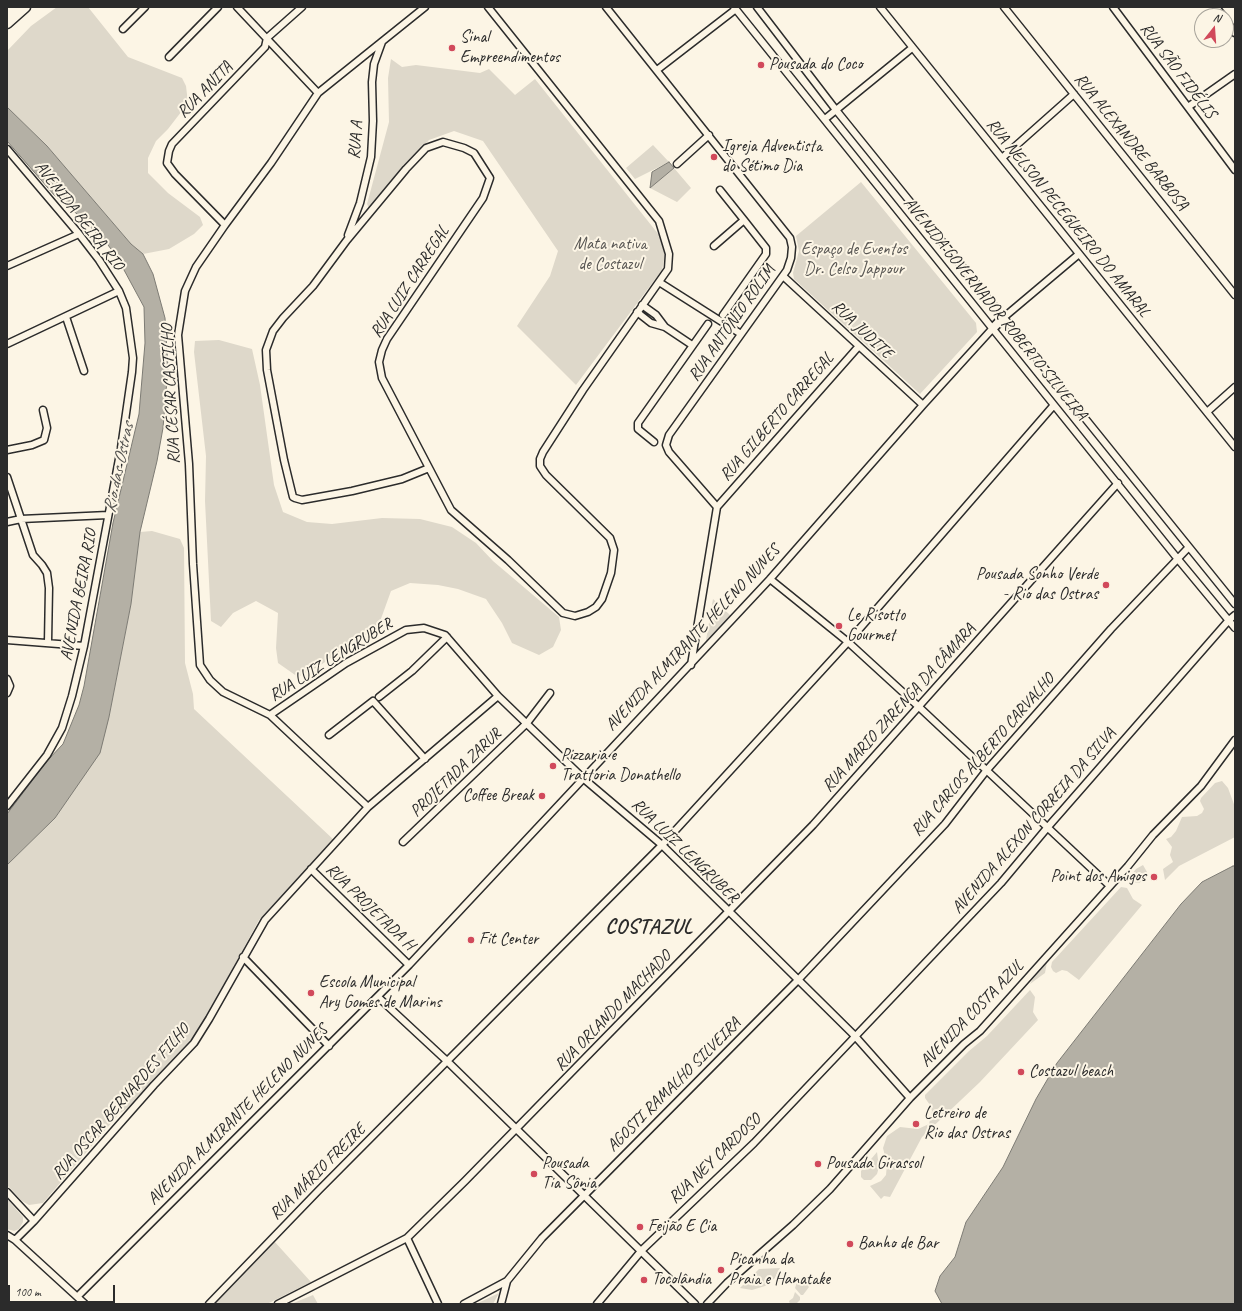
<!DOCTYPE html>
<meta charset="utf-8">
<style>
body{margin:0}
#map{position:relative;width:1242px;height:1311px;overflow:hidden;background:#fcf5e5;font-family:Caveat,sans-serif}
canvas{display:block}
.frame{position:absolute;inset:0;border:8px solid #2b2b2b;pointer-events:none}
.north{position:absolute;left:1194px;top:8px;width:40px;height:40px;box-sizing:border-box;background:#fcf5e5;border:1px solid #a8a49b;border-radius:50%;rotate:17deg;font-size:11px;font-weight:700;line-height:16px;text-align:center;color:#2b2b2b}
.north::after{content:'';display:block;margin:auto;width:14px;height:18px;background:#d1495b;clip-path:polygon(50% 0,100% 100%,50% 72%,0 100%)}
.scale{position:absolute;left:8px;top:1285px;width:107px;height:18px;box-sizing:border-box;border:2px solid #2b2b2b;border-top:0;padding-left:5px;font-size:12px;line-height:14px;white-space:nowrap;color:#2b2b2b;-webkit-text-stroke:3px #fcf5e5;paint-order:stroke}
</style>
<div id="map">
<canvas width="1242" height="1311"></canvas>
<div class="frame"></div>
<div class="north">N</div>
<div class="scale">100 m</div>
</div>
<script>
const ctx = document.querySelector('canvas').getContext('2d');
ctx.lineJoin = 'round';
function fillPath(path, color) {
  ctx.fillStyle = color;
  ctx.fill(path, 'evenodd');
}
function shape(rows) {
  const path = new Path2D();
  for (const r of rows) {
    path.moveTo(r[0], r[1]);
    for (let i = 2; i < r.length; i += 2) path.lineTo(r[i], r[i + 1]);
  }
  return path;
}
function trace(path, color, width, dash) {
  ctx.strokeStyle = color;
  ctx.lineWidth = width;
  ctx.lineCap = dash ? 'butt' : 'round';
  ctx.setLineDash(dash || []);
  ctx.stroke(path);
}
function write(font, color, halo, rows, align = 'center') {
  ctx.font = font + ' Caveat,sans-serif';
  ctx.lineWidth = 4;
  ctx.setLineDash([]);
  ctx.textBaseline = 'middle';
  ctx.strokeStyle = halo;
  ctx.fillStyle = color;
  for (const [text, x, y, turn = 0] of rows) {
    ctx.save();
    ctx.translate(x, y);
    ctx.rotate((+turn || 0) * Math.PI / 180);
    ctx.textAlign = isNaN(turn) ? turn : align;
    if (halo) ctx.strokeText(text, 0, 0);
    ctx.fillText(text, 0, 0);
    ctx.restore();
  }
}
fillPath(shape([
 [57,7,88,7,128,57,182,78,186,86,188,103,168,129,156,141,148,158,148,173,168,193,200,217,203,225,194,234,169,249,143,254,131,244,47,146,7,107,7,51,31,26],
 [391,59,402,67,416,65,480,73,489,69,515,95,535,79,659,235,665,255,662,270,576,385,517,326,550,276,558,251,483,141,454,131,429,140,369,208,367,204,389,122,388,78],
 [653,145,669,162,635,179,626,168],
 [674,168,691,188,677,202,650,188],
 [861,182,976,323,977,332,920,394,794,279,793,273,799,251,796,236],
 [219,340,252,349,260,385,274,485,283,512,307,522,332,524,382,518,420,519,452,527,476,543,493,561,559,617,561,630,553,647,539,655,512,643,502,623,486,599,458,589,438,585,410,583,391,591,378,627,316,668,298,677,278,663,276,648,278,613,256,601,233,613,221,627,211,621,205,501,206,456,194,352,195,341],
 [152,531,180,539,184,548,185,663,193,694,194,709,334,840,259,920,202,1025,189,1043,132,1105,119,1114,43,1203,29,1205,22,1201,7,1185,7,865,55,818,72,792,109,717,131,604,140,532],
 [713,599,731,616,705,646],
 [1222,781,1228,788,1235,807,1235,837,1179,866,1165,880,1163,869,1173,862,1170,855,1172,847,1166,839,1171,837,1176,831,1182,817,1197,816,1202,813,1204,809,1200,801,1201,798,1215,783],
 [1143,865,1147,872,1144,880,1139,883,1130,882,1128,879,1136,869],
 [1121,887,1127,888,1133,899,1142,905,1079,980,1067,971,1062,970,1056,973,1053,971,1051,967,1052,962],
 [1047,962,1045,973,1030,984,1033,979],
 [1030,990,1035,997,1033,1012,1038,1020,980,1082,922,1137,890,1197,884,1196,881,1199,870,1186,881,1181,886,1175,887,1164,883,1148,887,1136,900,1127,918,1129,929,1124,932,1111,930,1105,925,1098,925,1095,969,1051,987,1036],
 [877,1152,879,1167,877,1174,871,1180,864,1180,861,1177,861,1171],
 [7,1199,23,1217,23,1222,19,1229,14,1231,7,1229],
 [274,1241,311,1282,267,1304,213,1304],
 [780,1268,775,1278,765,1286,752,1290,740,1288,759,1269],
 [798,1279,803,1280,809,1287,803,1295,801,1295,795,1288],
 [795,1292,800,1297,800,1300,796,1304,790,1304,789,1301,793,1298],
 [499,1293,493,1304,476,1304],
 [313,1295,318,1304,291,1304]
]), '#ded8ca');
const water = shape([
 [7,107,47,146,131,244,143,254,153,274,165,318,168,368,163,428,157,461,140,532,131,604,109,717,100,753,55,818,7,865,7,814,47,761,63,744,79,705,84,686,113,523,139,414,145,343,144,307,117,257,108,245,77,214,55,196,7,141,7,107],
 [669,162,674,168,650,188,652,172,669,162],
 [1233,866,1235,866,1235,1304,942,1304,935,1291,940,1276,955,1257,966,1222,1003,1167,1036,1099,1057,1063,1181,904,1202,882,1233,866]
]);
fillPath(water, '#b4b0a5');
trace(water, '#7d7b74', 1);
const minor = shape([
 [237,7,318,93],
 [606,7,790,238,792,247,791,258,787,270,669,435,666,445,669,452,717,507,691,665],
 [734,7,1177,558,1235,628],
 [757,7,836,110,1235,604],
 [880,7,1235,447],
 [1004,7,1235,295],
 [1113,7,1235,170],
 [1216,7,1223,16],
 [1226,21,1235,33],
 [123,29,145,7],
 [169,57,218,7],
 [657,70,736,9],
 [1188,107,1235,74],
 [825,119,912,48],
 [7,149,79,234,99,260,119,291,126,308,133,358,132,372,121,448,84,646,72,696,62,728,47,755,7,806],
 [1002,158,1074,94],
 [677,164,709,135],
 [720,190,744,220],
 [225,225,175,174,167,163,169,151,172,144,265,47,267,38,302,7],
 [348,235,360,203,371,157,373,121,372,82,374,64,382,42],
 [714,246,744,220,766,248,766,254,723,315],
 [7,266,79,234],
 [783,276,923,405],
 [659,282,741,334],
 [642,305,656,315,665,327],
 [637,312,651,323,665,327,692,345],
 [66,317,84,371],
 [1003,318,1079,254],
 [7,344,119,291],
 [1207,412,1235,387],
 [654,442,638,429,638,423,708,324],
 [7,450,32,445,44,440,47,428,43,410],
 [429,468,402,479,352,491,302,500,295,498,293,497,284,460,267,370,266,350,273,331,283,318,313,286,347,240,406,169,426,148,443,142,464,148,474,153,490,178,483,198,387,339,382,350,379,362,382,378,451,510,508,560,563,613,575,616,588,612,596,607,602,599,611,573,614,550,610,538,546,475,540,466,540,459,543,452,583,390,668,269,669,254,659,221,488,7],
 [7,477,33,555,42,565,47,573,49,588,48,642],
 [717,507,859,346],
 [7,522,21,519,108,515],
 [770,579,848,642,919,707,1110,886],
 [7,640,84,646],
 [7,679,10,686,7,693],
 [379,697,412,671,447,637],
 [270,715,346,663,406,630,424,628,445,635,498,696,584,779,662,845,854,1035,910,1098],
 [329,735,373,701,425,759],
 [368,807,270,715,223,692,210,680,200,665,193,564,189,464,178,335,185,291,196,267,225,225,271,163,318,93,425,7],
 [403,842,527,723,550,693],
 [311,869,409,965],
 [243,957,329,1046],
 [378,997,448,1062,695,1304],
 [7,1192,34,1221],
 [7,1235,15,1240,85,1304],
 [407,1238,438,1304],
 [15,1240,34,1221,154,1085,194,1043,209,1019,265,920,368,807,498,696],
 [78,1296,409,965,770,579,923,405,993,328],
 [209,1304,318,1191,662,845,848,642,1054,405],
 [278,1304,407,1238,465,1181,813,825,1118,483],
 [464,1304,507,1281],
 [501,1304,507,1281,542,1238,798,980,945,824,986,771,1111,629,1188,548],
 [597,1304,642,1250,754,1143,1001,883,1047,828,1229,620,1235,615],
 [707,1304,727,1283,793,1225,830,1189,910,1098,964,1044,980,1031,1128,866,1153,835,1201,786,1235,740]
]);
const tertiary = shape([
 [993,328,1003,318]
]);
const trunk = shape([
 [7,13,14,7],
 [7,23,25,7]
]);
trace(minor, '#2b2b2b', 9);
trace(tertiary, '#2b2b2b', 11);
trace(trunk, '#2b2b2b', 13);
trace(minor, '#fcf5e5', 6);
trace(tertiary, '#fcf5e5', 8);
trace(trunk, '#fcf5e5', 10);
for (const [x, y, r, color] of [
 [452,48,4,"#d1495b"],
 [761,65,4,"#d1495b"],
 [714,157,4,"#d1495b"],
 [1106,585,4,"#d1495b"],
 [839,626,4,"#d1495b"],
 [553,766,4,"#d1495b"],
 [542,796,4,"#d1495b"],
 [1154,877,4,"#d1495b"],
 [471,940,4,"#d1495b"],
 [311,993,4,"#d1495b"],
 [1021,1072,4,"#d1495b"],
 [916,1124,4,"#d1495b"],
 [818,1164,4,"#d1495b"],
 [534,1174,4,"#d1495b"],
 [640,1227,4,"#d1495b"],
 [850,1244,4,"#d1495b"],
 [721,1270,4,"#d1495b"],
 [644,1280,4,"#d1495b"]
]) {
  const dot = new Path2D();
  dot.arc(x, y, r, 0, 2 * Math.PI);
  ctx.fillStyle = color;
  ctx.fill(dot);
  trace(dot, '#fcf5e5', 1.5);
}
write('17px', '#2b2b2b', '#fcf5e5', [
 ["Sinal",460,38],
 ["Empreendimentos",460,58],
 ["Pousada do Coco",769,65],
 ["Igreja Adventista",722,147],
 ["do Sétimo Dia",722,167],
 ["Pousada Sonho Verde",1098,575,"right"],
 ["- Rio das Ostras",1098,595,"right"],
 ["Le Risotto",847,616],
 ["Gourmet",847,636],
 ["Pizzaria e",561,756],
 ["Trattoria Donathello",561,776],
 ["Coffee Break",534,796,"right"],
 ["Point dos Amigos",1146,877,"right"],
 ["Fit Center",479,940],
 ["Escola Municipal",319,983],
 ["Ary Gomes de Marins",319,1003],
 ["Costazul beach",1029,1072],
 ["Letreiro de",924,1114],
 ["Rio das Ostras",924,1134],
 ["Pousada",542,1164],
 ["Tia Sônia",542,1184],
 ["Pousada Girassol",826,1164],
 ["Feijão E Cia",648,1227],
 ["Banho de Bar",858,1244],
 ["Picanha da",729,1260],
 ["Praia e Hanatake",729,1280],
 ["Tocolândia",652,1280]
], 'left');
write('17px', '#2b2b2b', '#fcf5e5', [
 ["RUA SÃO FIDÉLIS",1178,71,53],
 ["RUA ANITA",205,90,-46],
 ["RUA A",356,140,-85],
 ["RUA ALEXANDRE BARBOSA",1131,142,51],
 ["AVENIDA BEIRA RIO",79,216,52],
 ["RUA NELSON PECEGUEIRO DO AMARAL",1068,218,51],
 ["RUA LUIZ CARREGAL",410,282,-57],
 ["AVENIDA GOVERNADOR ROBERTO SILVEIRA",995,309,51],
 ["RUA ANTÔNIO ROLIM",732,323,-55],
 ["RUA JUDITE",862,330,43],
 ["RUA CÉSAR CASTILHO",171,394,-93],
 ["RUA GILBERTO CARREGAL",777,417,-49],
 ["AVENIDA BEIRA RIO",79,595,-79],
 ["AVENIDA ALMIRANTE HELENO NUNES",693,638,-47],
 ["RUA LUIZ LENGRUBER",331,660,-32],
 ["RUA MARIO ZARENGA DA CÂMARA",899,708,-48],
 ["RUA CARLOS ALBERTO CARVALHO",983,755,-49],
 ["PROJETADA ZARUR",456,773,-44],
 ["AVENIDA ALEXON CORREIA DA SILVA",1034,821,-49],
 ["RUA LUIZ LENGRUBER",685,851,44],
 ["RUA PROJETADA H",370,907,44],
 ["RUA ORLANDO MACHADO",613,1011,-46],
 ["AVENIDA COSTA AZUL",972,1014,-46],
 ["AGOSTI RAMALHO SILVEIRA",674,1085,-45],
 ["RUA OSCAR BERNARDES FILHO",121,1102,-49],
 ["AVENIDA ALMIRANTE HELENO NUNES",238,1115,-45],
 ["RUA NEY CARDOSO",715,1159,-44],
 ["RUA MÁRIO FREIRE",318,1172,-45]
]);
write('17px', '#585653', '#fcf5e5', [
 ["Mata nativa",610,245],
 ["de Costazul",610,265],
 ["Espaço de Eventos",854,250],
 ["Dr. Celso Jappour",854,270]
]);
write('italic 18px', '#545350', '#fcf5e5', [
 ["Rio das Ostras",119,468,-78]
]);
ctx.letterSpacing = '1px';
write('bold 21px', '#2b2b2b', '#fcf5e5', [
 ["COSTAZUL",649,927]
]);
ctx.letterSpacing = '0px';
</script>
